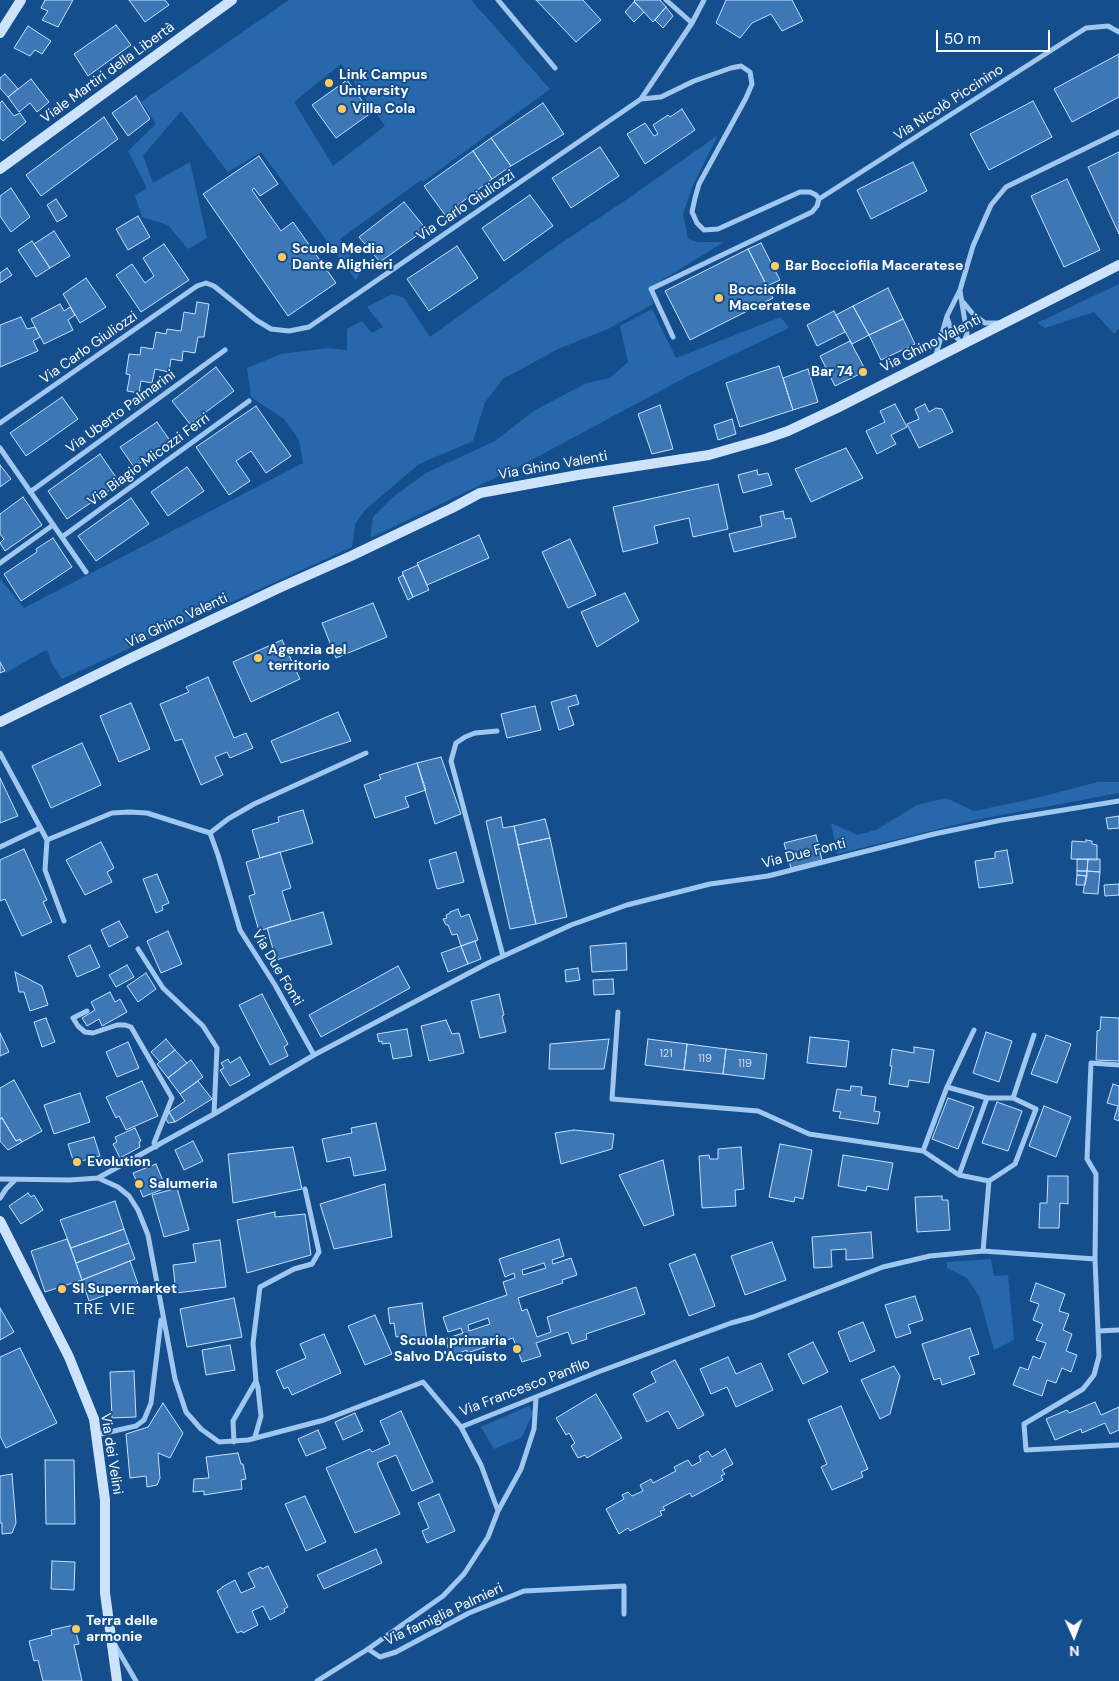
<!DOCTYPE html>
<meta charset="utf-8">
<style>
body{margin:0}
#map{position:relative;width:1119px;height:1681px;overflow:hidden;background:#154e8d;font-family:"DM Sans",sans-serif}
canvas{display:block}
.north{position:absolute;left:1049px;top:1611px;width:50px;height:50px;-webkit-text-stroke:4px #154e8d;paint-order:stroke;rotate:178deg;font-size:14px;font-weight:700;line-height:20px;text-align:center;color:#fff}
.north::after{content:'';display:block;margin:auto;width:18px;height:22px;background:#fff;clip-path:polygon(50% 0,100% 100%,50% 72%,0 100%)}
.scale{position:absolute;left:936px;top:30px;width:114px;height:22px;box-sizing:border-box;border:2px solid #fff;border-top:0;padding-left:6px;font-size:15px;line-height:18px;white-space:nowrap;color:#fff;-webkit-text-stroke:4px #154e8d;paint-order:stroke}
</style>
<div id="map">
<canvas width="1119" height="1681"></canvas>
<div class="north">N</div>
<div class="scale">50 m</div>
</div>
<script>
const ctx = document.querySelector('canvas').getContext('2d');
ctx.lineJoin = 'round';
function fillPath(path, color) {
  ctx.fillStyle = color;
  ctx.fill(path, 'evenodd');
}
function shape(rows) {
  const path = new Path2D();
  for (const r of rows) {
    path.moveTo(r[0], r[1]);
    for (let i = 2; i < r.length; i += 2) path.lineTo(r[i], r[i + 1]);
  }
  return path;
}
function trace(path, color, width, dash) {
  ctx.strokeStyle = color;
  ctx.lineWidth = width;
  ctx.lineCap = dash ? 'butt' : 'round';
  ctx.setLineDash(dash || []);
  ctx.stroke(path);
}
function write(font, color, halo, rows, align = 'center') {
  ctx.font = font + ' "DM Sans",sans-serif';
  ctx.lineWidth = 4;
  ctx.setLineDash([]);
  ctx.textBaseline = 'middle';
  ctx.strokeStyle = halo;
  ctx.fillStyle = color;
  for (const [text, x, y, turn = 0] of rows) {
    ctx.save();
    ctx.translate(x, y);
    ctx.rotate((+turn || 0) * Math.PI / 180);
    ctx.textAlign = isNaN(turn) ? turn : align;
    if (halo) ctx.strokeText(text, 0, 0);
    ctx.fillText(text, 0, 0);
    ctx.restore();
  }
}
fillPath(shape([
 [289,0,471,0,550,89,423,182,421,180,340,239,359,274,356,280,261,152,228,172,181,111,143,156,153,183,190,162,207,238,188,249,168,225,142,217,135,196,147,188,128,151,156,124,141,102],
 [341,64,385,126,333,166,294,102],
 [718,135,693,185,683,214,688,239,698,242,724,242,649,288,653,304,608,329,558,349,503,379,485,402,473,441,419,464,366,509,355,524,352,547,62,679,52,664,47,650,40,653,6,673,5,671,0,662,0,579,24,608,303,463,299,440,284,419,251,397,247,368,281,354,328,348,347,350,347,329,362,321,372,333,383,327,367,307,392,294,404,298,430,337,558,245,629,198],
 [1119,284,1119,328,1114,334,1094,312,1045,328,1037,323],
 [652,309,676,358,781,317,789,328,690,375,522,465,370,538,373,517,393,497,426,473,495,441,535,410,587,383,610,378,628,362,620,326],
 [1098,782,1119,782,1119,793,975,820,837,854,831,823,857,835,876,830,917,805,946,798,974,811,1032,799],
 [991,1259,994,1276,1008,1275,1014,1340,994,1350,979,1296,967,1278,947,1268,947,1262],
 [529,1406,533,1413,522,1437,494,1449,481,1427]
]), '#2768ac');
const building = shape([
 [45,0,73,0,58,27,42,20,48,11,41,8,45,0],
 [129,0,165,0,169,5,145,22,129,0],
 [536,0,583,0,601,20,576,42,536,0],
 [635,0,660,0,666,7,653,22,634,1,635,0],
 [726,0,792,0,803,21,782,31,771,14,752,23,740,38,716,23,726,0],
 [634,2,644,12,634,22,625,12,634,2],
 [666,7,673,16,663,28,655,20,666,7],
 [116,25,131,45,88,76,74,54,116,25],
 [28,26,51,41,42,54,35,50,30,56,14,48,28,26],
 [1119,54,1119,97,1072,122,1054,89,1119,54],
 [5,74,18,89,8,97,0,88,0,78,5,74],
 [31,79,49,102,37,112,30,103,19,112,8,97,31,79],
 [347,80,371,113,336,138,312,105,347,80],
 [136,96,150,119,128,136,112,113,136,96],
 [2,101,14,116,20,113,26,122,3,141,0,138,0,103,2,101],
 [1033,101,1052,137,989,170,970,134,1033,101],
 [543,103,564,134,511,166,491,138,543,103],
 [682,109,695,130,645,164,627,134,645,123,654,136,658,134,653,125,668,115,670,117,682,109],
 [104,117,118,139,41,196,26,175,104,117],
 [491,138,511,166,492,179,473,151,491,138],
 [600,147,619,176,571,208,552,178,600,147],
 [473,151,492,179,445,215,424,186,473,151],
 [1119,152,1119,234,1088,167,1119,152],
 [259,156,278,184,260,196,254,188,252,190,281,231,293,222,336,283,288,316,203,194,259,156],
 [913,162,927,191,871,219,857,190,913,162],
 [1067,179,1100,250,1064,267,1031,196,1067,179],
 [11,188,30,217,11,232,0,216,0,196,11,188],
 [530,195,553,226,504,261,482,228,530,195],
 [56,199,67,216,57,222,47,205,56,199],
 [404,202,426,229,380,262,359,237,404,202],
 [138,216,150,237,128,250,116,229,138,216],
 [54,231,70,256,50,268,34,244,54,231],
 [32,241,50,268,36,277,18,250,32,241],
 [761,243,780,280,767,286,748,249,761,243],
 [164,244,189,280,141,312,116,275,132,264,145,283,154,276,143,258,164,244],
 [457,246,478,278,429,311,407,279,457,246],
 [748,249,773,298,690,340,665,291,748,249],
 [7,268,12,275,0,283,0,273,7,268],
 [86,278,106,307,80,323,63,294,86,278],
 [888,288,903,319,869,335,853,306,888,288],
 [197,302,209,304,204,337,198,337,195,353,183,351,182,361,171,359,169,372,155,369,152,383,141,381,139,393,127,391,130,375,126,374,129,354,140,355,141,347,153,349,156,332,166,334,167,329,181,331,184,312,195,314,197,302],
 [60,304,64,311,70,307,75,315,68,320,73,330,44,344,31,319,60,304],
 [853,306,869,335,852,344,836,315,853,306],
 [834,311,845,332,817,346,807,325,834,311],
 [21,317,27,329,35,327,40,337,33,341,38,351,0,367,0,325,21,317],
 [903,319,915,344,881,360,869,335,903,319],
 [850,341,866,371,835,386,820,356,850,341],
 [779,366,793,410,740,427,726,383,779,366],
 [216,367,234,391,190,424,172,401,216,367],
 [808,369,818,402,793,410,783,378,808,369],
 [62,397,78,419,26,456,10,433,62,397],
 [895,404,907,427,891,435,896,444,877,454,866,431,885,422,880,411,895,404],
 [925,404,929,412,936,408,942,409,953,432,919,448,907,424,919,419,915,409,925,404],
 [660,405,673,449,652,454,638,414,660,405],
 [256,406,291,456,266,473,251,451,236,461,250,481,229,495,196,447,256,406],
 [732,419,736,434,718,440,714,425,732,419],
 [157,422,171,442,134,467,120,447,157,422],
 [846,448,863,478,811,502,795,469,846,448],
 [100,454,120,483,67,519,48,491,100,454],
 [0,465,11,479,0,487,0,465],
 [187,467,204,491,168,516,151,492,187,467],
 [757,470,758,475,768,473,772,485,743,493,738,475,757,470],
 [718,484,728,529,693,537,689,518,654,526,658,543,623,552,613,507,718,484],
 [23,497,42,525,5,551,0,543,4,539,0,534,0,514,23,497],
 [131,498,149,524,96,561,78,536,131,498],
 [783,511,785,519,791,518,796,537,734,552,729,534,762,526,760,516,783,511],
 [479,535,489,558,427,585,417,563,479,535],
 [53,538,72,567,21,601,4,574,37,552,36,549,53,538],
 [570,539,596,595,568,608,542,552,570,539],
 [418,565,429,590,413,597,402,572,418,565],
 [403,575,413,597,408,600,398,578,403,575],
 [625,593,639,621,597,647,581,612,625,593],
 [373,603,387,637,336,658,322,623,373,603],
 [282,640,300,679,251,702,233,662,282,640],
 [0,662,5,671,0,673,0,662],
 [208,677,234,738,246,733,253,748,230,758,227,752,215,757,223,775,201,785,182,739,175,741,160,704,189,692,186,687,208,677],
 [576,695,579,704,568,707,574,725,559,730,551,702,576,695],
 [131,703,150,749,119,762,100,716,131,703],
 [535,706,541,730,507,738,501,714,535,706],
 [338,712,351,741,281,763,271,741,338,712],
 [82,743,101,785,51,808,32,766,82,743],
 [441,757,461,814,435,824,417,763,441,757],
 [417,763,426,790,405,797,409,807,375,818,364,785,381,779,379,775,417,763],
 [0,778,18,816,0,823,0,778],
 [303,810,313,843,260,858,252,830,279,822,278,817,303,810],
 [1119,816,1119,828,1108,829,1106,818,1119,816],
 [501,817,503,828,514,826,536,924,510,929,486,821,501,817],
 [545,819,550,838,518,845,514,826,545,819],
 [816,835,822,860,791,868,784,843,816,835],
 [550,838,567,917,536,924,518,845,550,838],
 [1086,840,1092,841,1092,844,1097,845,1097,860,1071,859,1072,841,1086,842,1086,840],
 [101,842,114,868,107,872,112,882,85,895,66,860,101,842],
 [24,849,47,900,43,902,52,922,22,936,5,899,0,901,0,860,24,849],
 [1007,850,1013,883,979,888,975,861,995,858,995,852,1007,850],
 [280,852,291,888,282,891,291,921,259,931,249,896,255,894,246,862,280,852],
 [456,852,464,882,437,889,429,860,456,852],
 [1077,859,1088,859,1087,871,1077,871,1077,859],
 [1088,859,1100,859,1100,872,1087,871,1088,859],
 [1077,871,1087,871,1087,876,1077,875,1077,871],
 [1087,871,1100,872,1098,894,1083,893,1087,871],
 [157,874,169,903,162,906,163,910,156,913,143,879,157,874],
 [1077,875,1087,876,1085,885,1076,885,1077,875],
 [1119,884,1119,895,1105,896,1104,885,1119,884],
 [458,909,461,917,469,914,478,940,461,946,457,934,452,935,448,925,446,925,443,919,447,918,446,915,450,913,450,912,458,909],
 [323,912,332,944,276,960,267,928,323,912],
 [119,921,128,937,109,947,101,930,119,921],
 [168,931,182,964,161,973,147,941,168,931],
 [475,941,481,959,468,964,461,946,475,941],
 [626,943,627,970,592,972,590,946,626,943],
 [90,945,100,967,77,977,68,956,90,945],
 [461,946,468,964,448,972,441,953,461,946],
 [127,965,134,977,116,987,109,975,127,965],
 [398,966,410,988,321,1037,309,1015,398,966],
 [578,968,580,980,566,982,565,970,578,968],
 [15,972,42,986,48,1005,30,1011,24,992,19,992,15,972],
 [146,973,156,989,138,1002,127,986,146,973],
 [613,979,614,994,594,995,593,980,613,979],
 [110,992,115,1002,120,999,127,1012,102,1026,99,1019,87,1026,82,1018,95,1010,91,1002,110,992],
 [262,994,288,1044,284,1047,288,1056,270,1065,239,1005,262,994],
 [499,994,504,1015,502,1016,506,1032,480,1038,471,1001,499,994],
 [1101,1017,1119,1018,1119,1061,1096,1060,1097,1034,1097,1031,1100,1030,1101,1017],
 [46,1018,55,1042,42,1047,34,1022,46,1018],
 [446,1020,452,1034,459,1033,464,1053,429,1061,421,1026,446,1020],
 [407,1029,412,1056,393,1059,390,1043,382,1044,382,1041,379,1042,377,1034,407,1029],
 [986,1032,1012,1041,999,1082,973,1073,986,1032],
 [0,1033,9,1052,0,1056,0,1033],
 [1046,1035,1071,1044,1057,1083,1031,1074,1046,1035],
 [810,1037,849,1041,846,1067,807,1063,810,1037],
 [166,1039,175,1050,160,1062,151,1052,166,1039],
 [609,1039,604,1069,549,1069,550,1044,609,1039],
 [648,1039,687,1044,684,1070,645,1065,648,1039],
 [128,1042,139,1068,117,1077,106,1052,128,1042],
 [687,1044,726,1049,723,1074,684,1070,687,1044],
 [914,1047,934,1050,929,1083,909,1080,908,1087,889,1084,892,1066,890,1066,892,1049,914,1053,914,1047],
 [726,1049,767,1054,764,1079,723,1074,726,1049],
 [175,1050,187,1063,168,1078,157,1064,175,1050],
 [240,1057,250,1075,230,1086,220,1070,224,1068,221,1063,228,1059,230,1063,240,1057],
 [191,1060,203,1077,180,1094,168,1078,191,1060],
 [14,1080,42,1131,22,1142,20,1139,16,1141,2,1118,0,1119,0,1088,14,1080],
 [142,1081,158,1116,126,1130,119,1116,116,1118,106,1097,142,1081],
 [198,1081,212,1099,175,1122,169,1112,185,1101,180,1094,198,1081],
 [1113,1084,1119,1086,1119,1121,1114,1119,1118,1106,1107,1103,1113,1084],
 [851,1086,862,1087,861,1095,876,1097,874,1111,880,1112,878,1124,839,1118,841,1112,833,1111,837,1089,850,1091,851,1086],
 [80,1093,90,1122,54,1134,44,1105,80,1093],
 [948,1098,974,1107,958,1149,932,1139,948,1098],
 [997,1102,1022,1111,1008,1151,982,1143,997,1102],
 [1044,1106,1071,1117,1056,1157,1029,1146,1044,1106],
 [169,1112,175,1122,168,1123,166,1119,169,1112],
 [2,1118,16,1141,20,1139,22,1142,8,1150,0,1141,0,1119,2,1118],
 [376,1123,386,1170,354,1176,350,1157,327,1162,322,1139,352,1133,351,1128,376,1123],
 [135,1128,141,1141,139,1142,140,1147,120,1158,113,1144,117,1142,115,1137,135,1128],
 [574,1130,614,1134,612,1149,561,1164,555,1133,574,1130],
 [94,1137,100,1156,74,1163,68,1144,94,1137],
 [193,1141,203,1161,184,1170,175,1150,193,1141],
 [780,1144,812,1150,803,1199,795,1197,794,1202,769,1197,780,1144],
 [293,1147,302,1189,233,1203,228,1154,293,1147],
 [741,1147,744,1189,735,1190,736,1206,702,1208,699,1156,709,1155,710,1159,718,1159,718,1149,741,1147],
 [843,1155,893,1163,888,1190,867,1186,866,1191,838,1186,843,1155],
 [663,1160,674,1215,644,1226,619,1175,663,1160],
 [156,1164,166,1188,143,1197,133,1173,156,1164],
 [1048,1176,1068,1176,1068,1204,1060,1203,1059,1228,1039,1228,1040,1203,1047,1203,1048,1176],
 [385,1184,392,1237,334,1249,320,1204,385,1184],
 [177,1188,189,1230,164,1237,152,1195,177,1188],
 [28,1193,31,1197,34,1195,43,1210,21,1224,9,1206,28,1193],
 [942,1196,942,1200,948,1200,950,1230,917,1232,915,1197,942,1196],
 [115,1201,124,1229,71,1248,60,1220,115,1201],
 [275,1212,275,1217,305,1214,311,1255,247,1273,237,1220,275,1212],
 [124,1229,129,1243,76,1263,71,1248,124,1229],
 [871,1232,873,1258,846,1260,846,1249,831,1250,832,1267,814,1268,812,1237,871,1232],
 [67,1239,82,1280,45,1292,31,1251,67,1239],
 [559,1239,564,1256,552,1260,553,1264,571,1258,577,1275,562,1280,563,1283,518,1298,522,1311,527,1309,537,1337,551,1332,547,1317,636,1287,645,1314,586,1334,587,1339,572,1344,568,1332,536,1343,541,1356,522,1362,513,1338,467,1353,467,1350,451,1356,445,1339,463,1333,461,1328,448,1332,443,1317,507,1295,503,1282,515,1278,514,1273,505,1277,499,1259,559,1239],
 [544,1263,546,1268,523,1275,522,1270,544,1263],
 [488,1318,490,1324,469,1331,468,1325,488,1318],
 [220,1240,226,1287,176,1293,173,1265,196,1262,193,1244,220,1240],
 [772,1242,786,1280,745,1295,731,1256,772,1242],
 [129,1243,135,1259,82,1280,76,1263,129,1243],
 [695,1254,715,1306,689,1316,669,1264,695,1254],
 [130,1261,138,1284,89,1301,82,1280,130,1261],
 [1036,1283,1065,1294,1059,1311,1069,1314,1063,1330,1072,1334,1066,1351,1077,1355,1071,1372,1062,1368,1056,1383,1047,1380,1042,1396,1013,1385,1020,1367,1028,1370,1033,1356,1040,1359,1046,1343,1036,1340,1043,1324,1033,1320,1039,1304,1030,1301,1036,1283],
 [915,1296,923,1320,908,1325,911,1333,896,1338,885,1305,915,1296],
 [234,1298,242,1337,187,1347,180,1309,234,1298],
 [422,1303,427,1341,404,1344,403,1336,396,1337,394,1323,390,1324,388,1308,422,1303],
 [0,1308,14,1332,0,1340,0,1308],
 [375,1315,392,1354,365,1365,348,1326,375,1315],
 [863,1322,875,1351,850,1362,838,1332,863,1322],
 [970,1328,979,1354,969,1357,975,1374,942,1385,940,1378,934,1380,922,1344,970,1328],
 [324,1334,341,1373,292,1395,288,1387,284,1389,276,1371,306,1358,300,1344,324,1334],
 [813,1342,828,1372,803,1384,788,1354,813,1342],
 [230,1345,235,1370,206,1375,202,1350,230,1345],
 [20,1348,57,1423,6,1448,0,1436,0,1357,20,1348],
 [728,1357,736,1374,761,1363,773,1390,736,1407,727,1387,711,1394,700,1369,728,1357],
 [675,1360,704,1415,678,1429,668,1411,647,1422,633,1394,656,1382,651,1372,675,1360],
 [894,1366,900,1376,890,1414,880,1419,861,1380,894,1366],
 [134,1371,136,1417,112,1418,110,1372,134,1371],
 [596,1394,622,1438,587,1458,585,1455,578,1458,571,1446,575,1443,569,1433,566,1435,556,1418,596,1394],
 [1095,1402,1101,1415,1119,1407,1119,1430,1110,1434,1105,1423,1082,1433,1081,1429,1055,1440,1046,1419,1067,1410,1069,1413,1095,1402],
 [163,1403,183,1433,170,1458,158,1453,160,1478,157,1485,147,1487,146,1476,130,1478,126,1434,148,1427,163,1403],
 [841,1406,868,1469,861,1472,863,1477,832,1490,821,1467,827,1464,808,1420,841,1406],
 [401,1411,433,1482,412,1491,396,1455,377,1463,400,1514,355,1533,326,1468,370,1449,372,1452,390,1444,380,1421,401,1411],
 [355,1413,363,1431,343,1440,335,1422,355,1413],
 [318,1430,326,1448,306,1456,298,1439,318,1430],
 [725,1449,733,1464,722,1470,725,1474,721,1476,723,1480,692,1497,690,1493,663,1507,665,1510,660,1511,662,1515,630,1531,628,1528,619,1534,606,1509,624,1499,622,1495,628,1492,632,1496,643,1491,640,1485,651,1479,653,1483,676,1471,674,1467,688,1460,692,1466,701,1461,699,1456,708,1451,712,1457,725,1449],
 [238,1453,241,1464,243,1464,246,1479,241,1480,242,1489,204,1495,204,1491,193,1492,194,1479,209,1478,206,1457,238,1453],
 [45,1460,74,1460,75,1524,46,1524,45,1460],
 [12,1474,16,1523,12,1533,2,1534,2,1523,0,1523,0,1476,12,1474],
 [439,1494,455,1531,427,1543,422,1531,429,1528,418,1503,439,1494],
 [305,1496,326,1542,306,1551,285,1504,305,1496],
 [376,1549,382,1563,324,1589,317,1575,376,1549],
 [52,1561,75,1562,74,1590,51,1589,52,1561],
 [268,1566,288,1607,284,1609,285,1612,270,1620,263,1606,252,1611,258,1625,243,1633,242,1631,237,1633,217,1591,222,1588,222,1587,235,1580,241,1593,255,1587,248,1573,261,1567,262,1569,268,1566],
 [74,1625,79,1644,74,1645,82,1681,43,1681,38,1660,34,1661,29,1641,52,1635,51,1630,74,1625]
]);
fillPath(building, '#3d77b6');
trace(building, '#c6e0fb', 1);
trace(shape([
 [498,0,555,68],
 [666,0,692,23],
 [641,99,661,97,694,81,731,68,741,66,750,72,752,84,746,98,699,184,695,198,692,212,697,223,704,230,718,229,800,192,810,192,816,195,819,199,817,206,812,212,651,289,673,337],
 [819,199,1086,28,1108,26,1119,32],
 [963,302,973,314,985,323,1000,323],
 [947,317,952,333,963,344,967,334,960,291],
 [935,358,947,316,960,290,973,246,991,205,1006,187,1119,132],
 [0,423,197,286,206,283,214,286,256,320,271,329,289,331,309,327,641,99,692,23,704,0],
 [0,448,86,572],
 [30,492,225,350],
 [62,537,249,401],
 [0,563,53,525],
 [497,731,475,733,465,737,456,743,451,761,503,956],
 [0,753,47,840,45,870,64,921],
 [210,833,228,819,254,804,366,753],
 [47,840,112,813,129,812,147,813,210,833,218,855,240,930,275,985,314,1055],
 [0,847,40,828],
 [138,949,163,988,203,1026,217,1048,214,1114],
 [87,1011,73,1018,78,1026,85,1032,93,1033,117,1025,125,1025,131,1027,172,1098,154,1143,156,1147],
 [618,1012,612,1099,758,1111,809,1134,923,1151,959,1175,989,1181,983,1251],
 [1119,1065,1091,1063,1087,1159,1096,1174,1095,1259,1099,1356,1094,1375,1083,1389,1024,1424,1026,1450,1119,1445],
 [947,1087,987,1098,959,1175],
 [987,1098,1013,1098,1034,1035],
 [923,1151,947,1087,974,1030],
 [98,1178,118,1187,129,1196,138,1210,148,1235,175,1379,186,1412,201,1429,219,1442,248,1440,324,1420,423,1382,461,1427,481,1465,498,1511],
 [0,1179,70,1180,98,1178,214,1114,314,1055,488,963,571,925,627,905,710,884,768,876,934,834,1002,820,1119,801],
 [989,1181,1015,1164,1036,1109,1013,1098],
 [0,1198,6,1189,14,1181],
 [1098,1331,1119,1330],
 [461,1427,598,1372,731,1323,753,1317,883,1267,930,1256,983,1251,1095,1259],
 [96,1435,136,1426,144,1420,151,1403,161,1320],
 [255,1437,261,1416,258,1388,256,1381,253,1343,260,1287,294,1269,312,1264,319,1252,305,1189],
 [234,1442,233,1421,256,1381],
 [115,1645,136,1681],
 [368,1649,380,1657,396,1652,469,1613,524,1591,624,1586,624,1614],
 [317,1681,368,1649,443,1596,464,1574,488,1537,498,1511,521,1469,534,1429,536,1398]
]), '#9fc7f0', 5);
trace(shape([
 [0,33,21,0],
 [0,169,232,0],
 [0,722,131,658,279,588,351,556,452,508,480,493,578,475,709,455,765,439,788,431,837,408,1119,265],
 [0,1221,69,1357,94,1419,105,1500,105,1593,117,1681]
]), '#cde3fb', 10);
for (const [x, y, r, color] of [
 [329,83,5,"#ffcb5e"],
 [342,109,5,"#ffcb5e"],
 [282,257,5,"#ffcb5e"],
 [775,266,5,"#ffcb5e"],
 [719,298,5,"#ffcb5e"],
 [863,372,5,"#ffcb5e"],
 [258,658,5,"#ffcb5e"],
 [77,1162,5,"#ffcb5e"],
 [139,1184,5,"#ffcb5e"],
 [62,1289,5,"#ffcb5e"],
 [517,1349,5,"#ffcb5e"],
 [76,1629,5,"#ffcb5e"]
]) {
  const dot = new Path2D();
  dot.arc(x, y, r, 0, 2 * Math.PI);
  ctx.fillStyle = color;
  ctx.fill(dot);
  trace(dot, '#154e8d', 2);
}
write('11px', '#cedded', null, [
 ["121",666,1054],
 ["119",705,1059],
 ["119",745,1064]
]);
write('14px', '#fff', '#154e8d', [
 ["Viale Martiri della Libertà",108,73,-36],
 ["Via Nicolò Piccinino",949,103,-33],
 ["Via Carlo Giuliozzi",466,206,-34],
 ["Via Ghino Valenti",931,344,-27],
 ["Via Carlo Giuliozzi",89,348,-35],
 ["Via Uberto Palmarini",121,412,-36],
 ["Via Biagio Micozzi Ferri",149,460,-36],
 ["Via Ghino Valenti",553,466,-10],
 ["Via Ghino Valenti",177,621,-25],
 ["Via Due Fonti",804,854,-14],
 ["Via Due Fonti",277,968,59],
 ["Via Francesco Panfilo",525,1388,-21],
 ["Via dei Velini",111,1454,81],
 ["Via famiglia Palmieri",444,1615,-25]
]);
write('bold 14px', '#fff', '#154e8d', [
 ["Link Campus",339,75],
 ["University",339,91],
 ["Villa Cola",352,109],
 ["Scuola Media",292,249],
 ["Dante Alighieri",292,265],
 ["Bar Bocciofila Maceratese",785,266],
 ["Bocciofila",729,290],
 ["Maceratese",729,306],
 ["Bar 74",853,372,"right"],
 ["Agenzia del",268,650],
 ["territorio",268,666],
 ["Evolution",87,1162],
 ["Salumeria",149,1184],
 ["SI Supermarket",72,1289],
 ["Scuola primaria",507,1341,"right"],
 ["Salvo D'Acquisto",507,1357,"right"],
 ["Terra delle",86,1621],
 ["armonie",86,1637]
], 'left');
ctx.letterSpacing = '1px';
write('16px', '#fff', '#154e8d', [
 ["TRE VIE",105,1310]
]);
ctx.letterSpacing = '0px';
</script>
